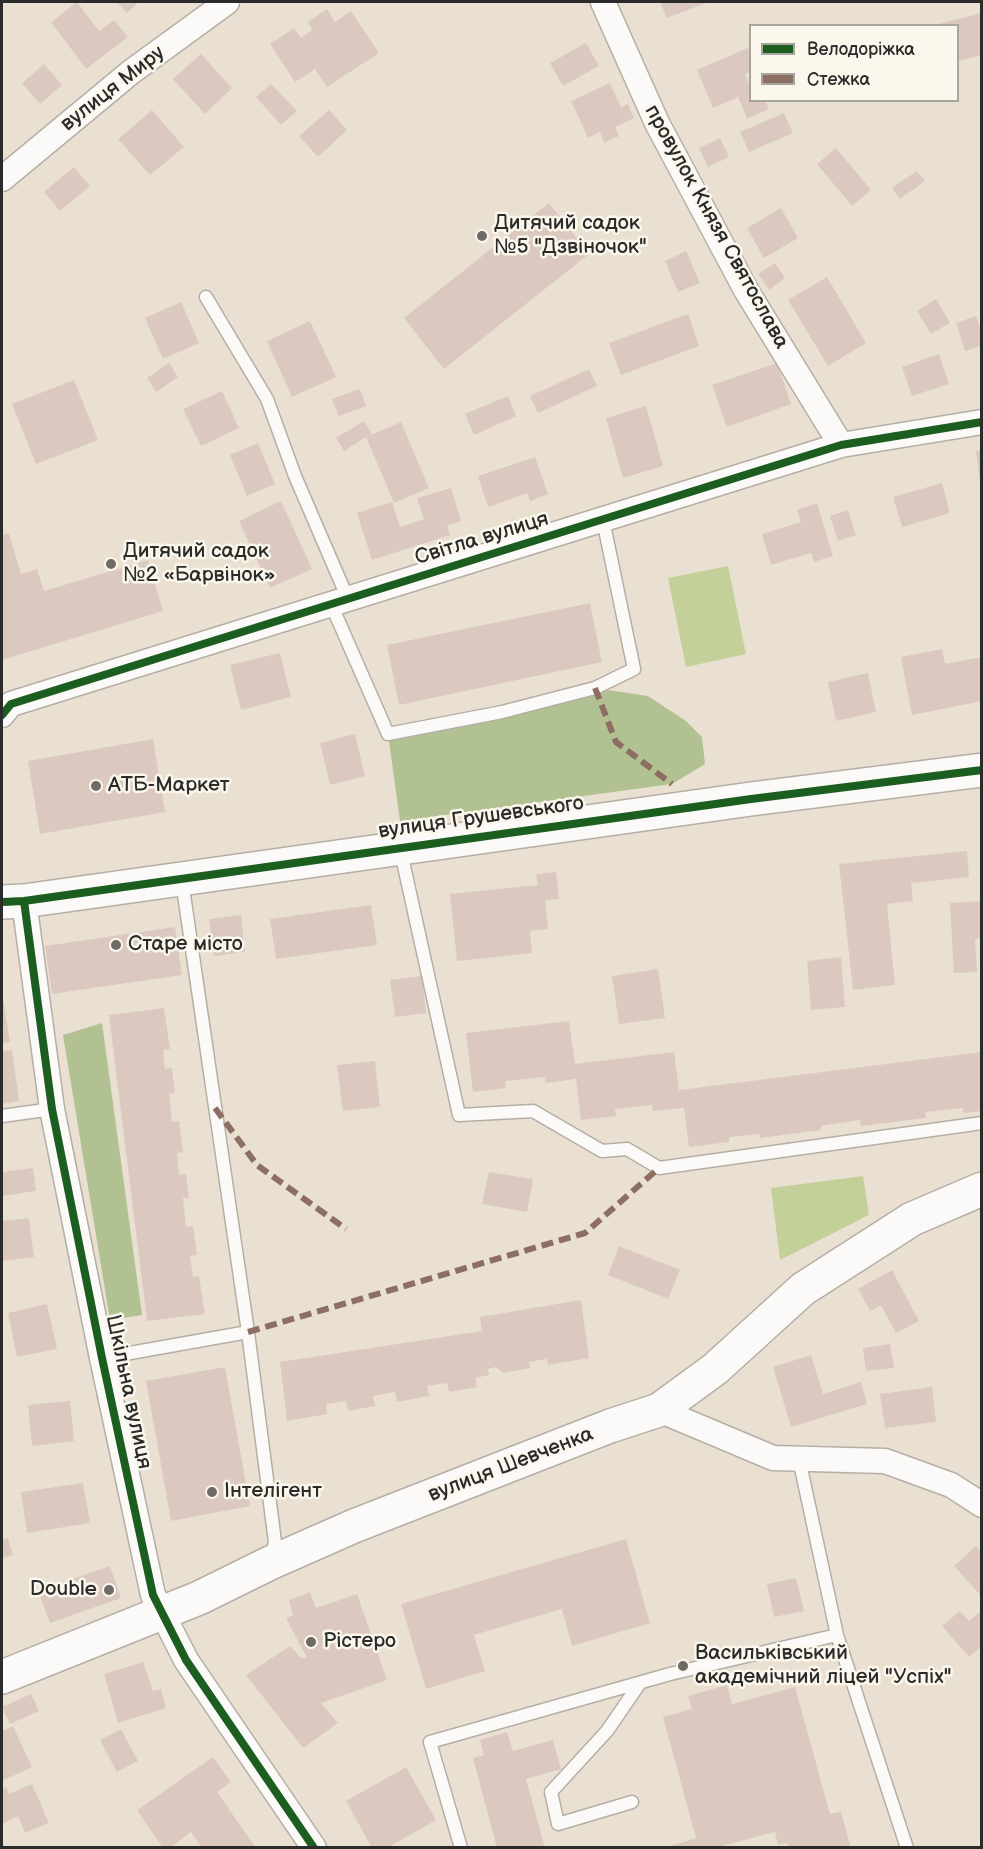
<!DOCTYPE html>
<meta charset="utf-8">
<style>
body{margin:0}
#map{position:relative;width:983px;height:1849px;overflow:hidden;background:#eae0d2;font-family:"Balsamiq Sans",sans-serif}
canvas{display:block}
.frame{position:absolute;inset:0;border:3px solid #2b2b2b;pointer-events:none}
.legend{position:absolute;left:749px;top:24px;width:210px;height:78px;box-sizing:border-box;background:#fbf7ec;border:2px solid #a8a59f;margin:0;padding:8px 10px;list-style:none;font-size:18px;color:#2b2b2b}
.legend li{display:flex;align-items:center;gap:12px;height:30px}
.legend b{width:30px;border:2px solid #a8a59f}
</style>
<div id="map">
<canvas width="983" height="1849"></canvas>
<div class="frame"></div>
<ul class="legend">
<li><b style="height:8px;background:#1b5e20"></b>Велодоріжка</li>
<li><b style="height:8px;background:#8d6e63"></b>Стежка</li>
</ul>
</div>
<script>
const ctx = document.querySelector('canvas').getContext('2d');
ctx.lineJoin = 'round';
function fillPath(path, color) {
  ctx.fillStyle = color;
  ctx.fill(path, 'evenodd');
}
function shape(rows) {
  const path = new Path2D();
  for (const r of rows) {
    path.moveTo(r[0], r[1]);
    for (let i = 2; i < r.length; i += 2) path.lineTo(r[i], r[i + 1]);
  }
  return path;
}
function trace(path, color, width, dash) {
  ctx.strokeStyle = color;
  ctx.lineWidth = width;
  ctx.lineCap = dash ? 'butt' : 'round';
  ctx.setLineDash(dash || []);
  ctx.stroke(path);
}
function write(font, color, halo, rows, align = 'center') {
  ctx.font = font + ' "Balsamiq Sans",sans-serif';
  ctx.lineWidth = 5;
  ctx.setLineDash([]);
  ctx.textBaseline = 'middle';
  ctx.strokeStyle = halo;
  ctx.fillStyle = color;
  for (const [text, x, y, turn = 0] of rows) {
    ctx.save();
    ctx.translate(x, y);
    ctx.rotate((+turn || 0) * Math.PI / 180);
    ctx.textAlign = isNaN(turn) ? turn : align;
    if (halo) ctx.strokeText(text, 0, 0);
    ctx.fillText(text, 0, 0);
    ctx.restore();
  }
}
fillPath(shape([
 [728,566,746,654,686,667,668,578],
 [863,1176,869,1215,780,1260,771,1188]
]), '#c4d099');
fillPath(shape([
 [595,688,648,696,686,721,702,737,705,764,672,784,400,821,388,734],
 [102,1023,142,1315,110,1320,63,1035]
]), '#b1c192');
fillPath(shape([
 [77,2,99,31,114,20,128,37,86,69,51,22],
 [117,2,139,2,127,13],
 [660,2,708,2,667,18],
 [327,9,335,22,351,11,379,53,327,87,315,69,295,82,270,44,294,28,301,38,312,30,308,22],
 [982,13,982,55,958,61,958,26,934,25],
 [586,43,599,66,563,86,550,63],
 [750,47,750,72,745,74,750,87,750,100,765,100,769,109,747,119,738,97,713,108,697,70],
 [201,54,232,88,205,114,173,79],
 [44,64,62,85,40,104,22,83],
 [610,83,621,107,628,104,634,118,615,127,619,136,604,143,600,132,588,138,571,101],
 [271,84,297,111,281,125,256,97],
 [152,110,184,147,150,175,118,139],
 [329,110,347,130,318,157,299,136],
 [784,113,793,133,749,152,740,132],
 [720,138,729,157,708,167,699,148],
 [836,148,871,190,852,206,817,164],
 [74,167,90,186,60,211,44,192],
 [917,171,925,181,900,199,892,188],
 [549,203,589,254,444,369,404,318],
 [781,208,798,238,764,258,747,228],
 [686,251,700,283,678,292,665,261],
 [775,263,785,278,769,290,758,274],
 [827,277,866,343,828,366,788,300],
 [936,299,950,323,931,334,917,311],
 [181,302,199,343,163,359,145,318],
 [688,314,699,346,621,375,609,343],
 [976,316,982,333,982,346,965,351,956,323],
 [310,321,336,377,292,397,267,341],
 [939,354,949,384,912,396,902,367],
 [169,363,178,377,156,392,147,378],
 [777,363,791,404,727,427,712,385],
 [589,369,597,386,538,413,530,396],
 [74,380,98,440,36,464,12,404],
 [360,389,366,406,339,416,332,399],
 [222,391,239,428,201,446,183,409],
 [508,396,516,416,474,435,465,414],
 [646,406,663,466,623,478,606,418],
 [364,421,372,434,366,437,401,422,429,488,394,503,366,437,344,451,336,438],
 [258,443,275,484,247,496,230,455],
 [982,450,982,480,980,480,976,451],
 [535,457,548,494,530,501,527,493,488,507,478,476],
 [942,483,950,513,902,527,893,497],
 [451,488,461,521,447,526,450,535,372,560,357,513,392,502,400,527,424,519,417,498],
 [281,501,312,569,270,588,239,521],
 [817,503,833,556,814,562,811,553,771,565,762,534,801,522,797,510],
 [848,510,856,535,838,541,830,516],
 [9,533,21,574,37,569,44,591,148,560,163,611,2,660,2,535],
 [590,603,602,662,399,705,387,645],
 [942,649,945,664,982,657,982,701,912,715,901,657],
 [280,653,291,697,241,710,230,665],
 [868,673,876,712,836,721,828,682],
 [355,734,365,776,330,785,320,743],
 [153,739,165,812,40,834,28,761],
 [967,851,969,877,911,883,913,901,887,904,895,985,853,990,839,864],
 [556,872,559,899,545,900,548,929,530,931,532,953,457,961,450,894,538,885,536,874],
 [982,901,982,938,975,939,977,972,954,973,950,903],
 [371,905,377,945,276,959,270,919],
 [241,915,245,952,214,956,209,919],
 [175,927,182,975,52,994,45,946],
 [841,957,845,1007,811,1010,807,961],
 [658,969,665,1018,619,1024,612,976],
 [422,976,426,1013,395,1017,390,980],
 [2,992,10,1042,2,1043],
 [164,1008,170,1049,163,1050,165,1069,172,1068,175,1093,169,1094,172,1122,179,1121,183,1152,177,1153,179,1175,186,1174,189,1198,183,1198,186,1227,193,1226,197,1255,190,1256,193,1277,199,1276,205,1314,147,1321,109,1015],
 [569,1021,575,1064,674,1052,679,1090,982,1052,982,1111,963,1113,963,1108,925,1112,926,1118,861,1126,860,1120,821,1126,821,1130,760,1138,759,1134,729,1137,729,1142,689,1147,684,1108,653,1111,652,1105,615,1109,616,1116,581,1120,576,1079,545,1083,545,1077,505,1081,506,1088,473,1092,466,1033],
 [12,1050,19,1101,2,1104,2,1051],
 [375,1061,380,1107,343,1111,337,1065],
 [33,1168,36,1191,2,1196,2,1172],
 [489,1172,533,1179,527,1212,482,1204],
 [29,1218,34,1257,2,1261,2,1221],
 [619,1246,680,1270,668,1299,608,1275],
 [892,1270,919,1321,896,1333,881,1305,870,1311,858,1289],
 [581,1300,589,1358,548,1365,547,1359,529,1362,530,1368,503,1373,496,1367,488,1369,489,1375,475,1378,477,1387,449,1392,447,1383,427,1386,429,1396,397,1402,395,1392,373,1396,375,1406,348,1411,346,1401,326,1404,327,1414,287,1421,280,1362,482,1331,480,1317],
 [47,1304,57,1349,17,1357,8,1313],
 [890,1344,894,1368,866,1371,863,1348],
 [811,1355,823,1394,861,1382,867,1404,791,1427,773,1367],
 [225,1367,250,1506,171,1521,146,1381],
 [932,1387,936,1422,885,1428,880,1394],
 [70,1401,74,1441,32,1446,28,1405],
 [83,1483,90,1523,27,1533,21,1492],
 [8,1538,13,1555,2,1558,2,1540],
 [626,1539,650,1623,572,1646,562,1609,474,1635,485,1671,426,1689,401,1604],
 [976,1546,982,1553,982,1597,954,1566],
 [110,1566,121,1598,50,1623,38,1591],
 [796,1578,804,1611,774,1617,767,1584],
 [310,1592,316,1608,357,1594,387,1680,321,1703,338,1723,303,1748,246,1675,290,1646,301,1658,307,1658,286,1618,293,1615,289,1600],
 [982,1610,982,1646,969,1657,942,1626,960,1611,969,1621],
 [143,1662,153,1691,161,1689,166,1708,118,1723,104,1674],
 [727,1685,732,1704,795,1687,830,1814,841,1812,851,1848,788,1848,787,1843,778,1845,775,1832,714,1848,665,1848,696,1838,663,1717,692,1709,688,1696],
 [31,1694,39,1711,10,1724,2,1707],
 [13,1726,32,1767,2,1781,2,1731],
 [121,1729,138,1761,117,1772,100,1740],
 [507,1732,513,1751,553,1740,561,1769,526,1779,545,1848,497,1848,473,1758,484,1755,480,1740],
 [213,1757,231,1782,217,1792,256,1848,202,1848,191,1832,170,1848,163,1848,137,1810],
 [406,1767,436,1820,387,1848,372,1848,346,1801],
 [32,1784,49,1823,25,1833,18,1816,2,1824,2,1789,6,1787,9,1794]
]), '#dbc9c0');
const lane = shape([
 [206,297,267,399,295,476,348,599],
 [331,604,388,734,502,712,595,688,634,669,603,520],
 [400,848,459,1115,533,1111,602,1151,627,1149,659,1168,982,1123],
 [182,881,248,1332,275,1542,271,1559],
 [2,1116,52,1109],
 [102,1358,248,1332],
 [799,1459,837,1635,907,1848],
 [632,1802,558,1824,551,1792,607,1731,640,1683],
 [461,1848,430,1742,670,1674,837,1635]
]);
const street = shape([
 [603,2,657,123,746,290,841,445],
 [2,179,131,72,227,2],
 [2,715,11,704,841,445,982,422],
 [24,901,52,1109,102,1358,153,1595,186,1660,314,1848],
 [659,1410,773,1458,885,1461,951,1485,982,1505]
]);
const secondary = shape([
 [2,902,24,901,751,799,982,770],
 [2,1677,199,1598,270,1563,354,1526,610,1426,659,1410,715,1369,803,1289,912,1219,982,1189]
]);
trace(lane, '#b5aea5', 15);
trace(street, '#b5aea5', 27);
trace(secondary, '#b5aea5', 36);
trace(lane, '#fcfaf8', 12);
trace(street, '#fcfaf8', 24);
trace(secondary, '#fcfaf8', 33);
trace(shape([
 [595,688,616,742,672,784],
 [215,1108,257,1165,346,1229],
 [248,1332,585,1233,659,1168]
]), '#8d6e63', 6, [12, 6]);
trace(shape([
 [2,715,11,704,841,445,982,422],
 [24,901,52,1109,102,1358,153,1595,186,1660,314,1848],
 [2,902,24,901,751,799,982,770]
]), '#1b5e20', 8);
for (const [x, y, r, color] of [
 [482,236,6,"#6e6a65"],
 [111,564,6,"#6e6a65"],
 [96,786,6,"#6e6a65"],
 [116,945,6,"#6e6a65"],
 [212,1492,6,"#6e6a65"],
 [109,1590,6,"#6e6a65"],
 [311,1642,6,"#6e6a65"],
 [683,1666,6,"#6e6a65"]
]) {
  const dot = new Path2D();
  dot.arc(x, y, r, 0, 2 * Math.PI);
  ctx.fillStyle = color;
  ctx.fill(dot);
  trace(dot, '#fbf7ec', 2);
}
write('21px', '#2b2b2b', '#fbf7ec', [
 ["вулиця Миру",113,89,-38],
 ["провулок Князя Святослава",716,227,61],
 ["Світла вулиця",482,539,-17],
 ["вулиця Грушевського",481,818,-8],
 ["Шкільна вулиця",128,1392,78],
 ["вулиця Шевченка",511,1465,-21]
]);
write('21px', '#2b2b2b', '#fbf7ec', [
 ["Дитячий садок",494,224],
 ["№5 \"Дзвіночок\"",494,248],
 ["Дитячий садок",123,552],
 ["№2 «Барвінок»",123,576],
 ["АТБ-Маркет",108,786],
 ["Старе місто",128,945],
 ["Інтелігент",224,1492],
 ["Double",97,1590,"right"],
 ["Рістеро",323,1642],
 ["Васильківський",695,1654],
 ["академічний ліцей \"Успіх\"",695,1678]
], 'left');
</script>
